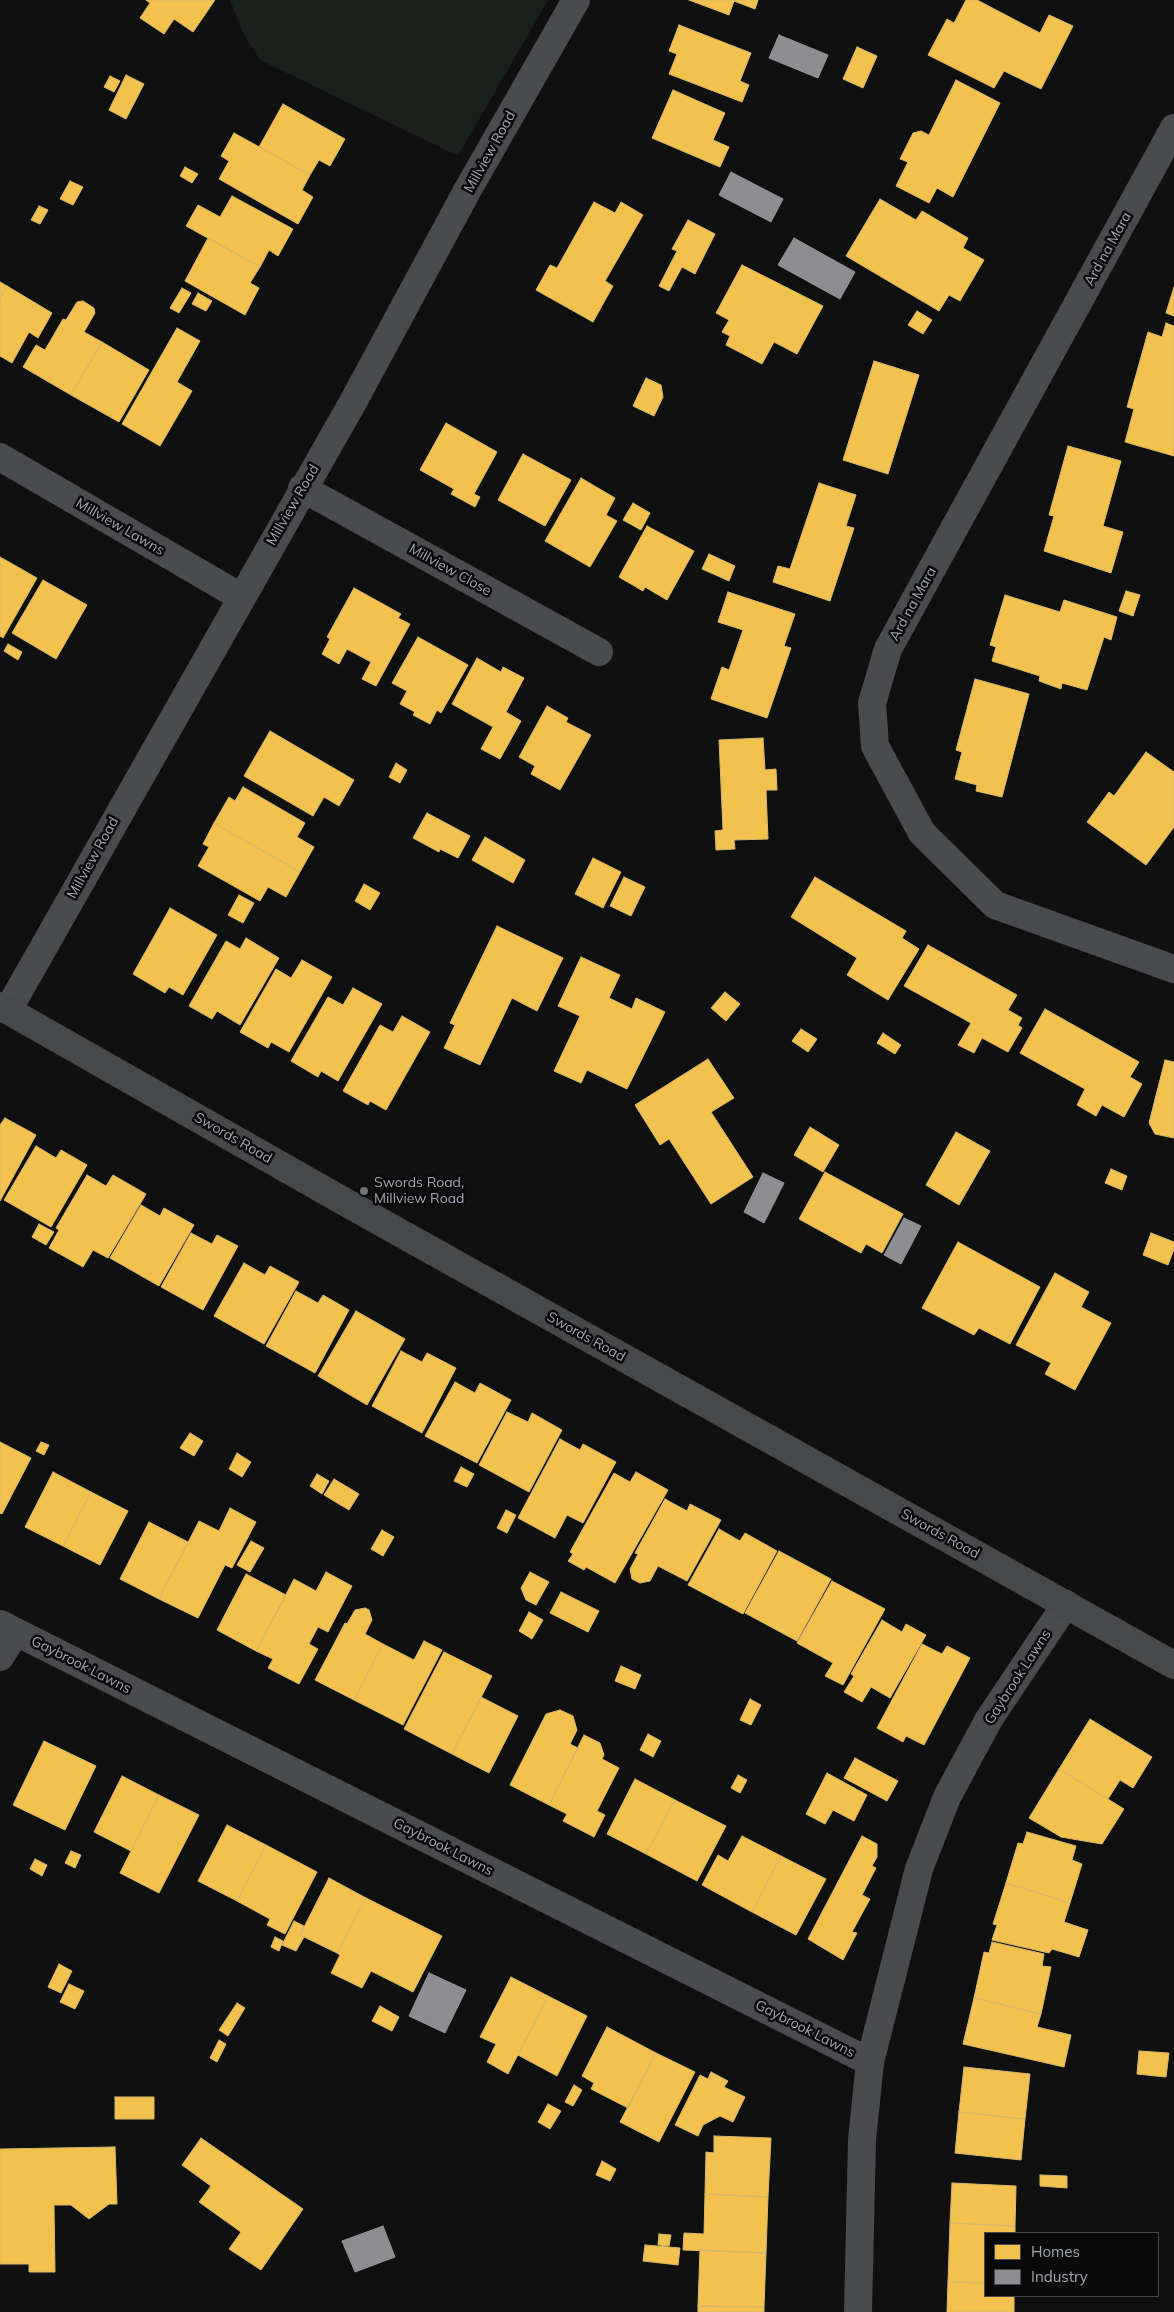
<!DOCTYPE html>
<style>
body{margin:0}
#map{position:relative;width:1174px;height:2312px;overflow:hidden;background:#101010;font-family:Mulish,sans-serif}
canvas{display:block}
.legend{position:absolute;left:984px;top:2232px;width:175px;height:65px;box-sizing:border-box;background:#0a0a0b;border:1px solid #47484d;margin:0;padding:6px 9px;list-style:none;font-size:15px;color:#a2a6b0}
.legend li{display:flex;align-items:center;gap:10px;height:25px}
.legend b{width:25px;border:1px solid #47484d}
</style>
<div id="map">
<canvas width="1174" height="2312"></canvas>
<ul class="legend">
<li><b style="height:14px;background:#f2c14e"></b>Homes</li>
<li><b style="height:14px;background:#8d8d92"></b>Industry</li>
</ul>
</div>
<script>
const ctx = document.querySelector('canvas').getContext('2d');
ctx.lineJoin = 'round';
function fillPath(path, color) {
  ctx.fillStyle = color;
  ctx.fill(path, 'evenodd');
}
function shape(rows) {
  const path = new Path2D();
  for (const r of rows) {
    path.moveTo(r[0], r[1]);
    for (let i = 2; i < r.length; i += 2) path.lineTo(r[i], r[i + 1]);
  }
  return path;
}
function trace(path, color, width, dash) {
  ctx.strokeStyle = color;
  ctx.lineWidth = width;
  ctx.lineCap = dash ? 'butt' : 'round';
  ctx.setLineDash(dash || []);
  ctx.stroke(path);
}
function write(font, color, halo, rows, align = 'center') {
  ctx.font = font + ' Mulish,sans-serif';
  ctx.lineWidth = 5;
  ctx.setLineDash([]);
  ctx.textBaseline = 'middle';
  ctx.strokeStyle = halo;
  ctx.fillStyle = color;
  for (const [text, x, y, turn = 0] of rows) {
    ctx.save();
    ctx.translate(x, y);
    ctx.rotate((+turn || 0) * Math.PI / 180);
    ctx.textAlign = isNaN(turn) ? turn : align;
    if (halo) ctx.strokeText(text, 0, 0);
    ctx.fillText(text, 0, 0);
    ctx.restore();
  }
}
fillPath(shape([
 [230,0,548,0,458,156,260,60,244,35]
]), '#1a201b');
const homes = shape([
 [146,0,215,0,193,32,174,19,164,34,140,18,150,3,146,0],
 [689,0,758,0,755,9,734,1,729,15,689,0],
 [966,0,977,0,1040,33,1049,15,1073,26,1041,89,1004,71,994,88,928,55,947,19,954,23,966,0],
 [679,25,751,53,740,81,749,85,742,102,669,74,677,54,669,51,679,25],
 [857,47,877,56,863,88,843,79,857,47],
 [126,75,144,84,126,119,109,110,126,75],
 [110,76,120,81,114,92,104,87,110,76],
 [956,80,1000,103,953,197,937,188,929,203,896,186,908,162,900,159,913,133,921,131,929,135,956,80],
 [673,90,725,113,713,140,729,147,720,167,652,138,673,90],
 [283,104,345,139,330,166,319,160,310,175,259,147,283,104],
 [234,133,310,175,302,190,313,197,298,224,219,179,229,161,221,156,234,133],
 [185,167,198,174,192,183,180,176,185,167],
 [70,181,83,187,73,205,60,199,70,181],
 [232,196,293,229,278,256,269,250,260,267,186,226,198,205,220,217,232,196],
 [880,199,916,220,922,211,968,238,963,248,984,260,960,301,949,295,939,311,846,256,880,199],
 [594,202,615,213,621,202,643,215,605,281,613,286,593,322,536,290,550,265,557,268,594,202],
 [39,206,48,210,40,224,31,220,39,206],
 [688,220,715,234,695,274,682,267,669,291,659,286,677,251,672,249,688,220],
 [208,238,260,267,250,283,259,288,245,315,185,281,208,238],
 [742,265,823,306,797,354,774,342,762,364,726,345,730,336,722,332,729,320,716,313,742,265],
 [0,282,7,286,0,299,0,282],
 [7,286,52,313,38,338,29,332,12,363,0,356,0,299,7,286],
 [1174,287,1174,316,1166,313,1174,287],
 [182,288,191,293,179,313,170,308,182,288],
 [198,293,212,301,206,311,192,304,198,293],
 [83,301,94,308,95,313,84,332,102,342,71,395,23,367,36,345,45,350,63,319,66,320,77,302,83,301],
 [917,311,932,320,923,334,908,325,917,311],
 [1166,323,1174,326,1174,456,1125,442,1134,409,1127,407,1148,332,1162,337,1166,323],
 [177,328,200,341,177,382,192,391,160,446,122,424,177,328],
 [102,342,149,370,119,422,71,395,102,342],
 [874,361,919,375,888,474,843,460,874,361],
 [646,378,661,385,663,397,654,416,633,406,646,378],
 [446,423,497,452,474,494,480,497,475,507,451,494,454,489,420,470,446,423],
 [1068,446,1121,461,1103,526,1123,532,1111,573,1044,551,1054,516,1049,515,1068,446],
 [523,454,571,480,545,526,498,500,523,454],
 [581,478,615,498,606,515,617,521,590,567,545,541,581,478],
 [819,483,856,495,846,526,854,528,830,601,773,582,778,566,790,569,819,483],
 [633,503,650,513,641,530,623,520,633,503],
 [647,526,694,551,667,600,645,587,643,591,619,577,647,526],
 [709,554,735,566,729,581,702,569,709,554],
 [0,557,37,578,3,638,0,636,0,557],
 [43,580,87,605,56,659,12,633,43,580],
 [354,588,401,614,398,618,410,624,376,686,362,679,371,662,347,649,339,664,322,654,330,639,327,637,354,588],
 [1126,591,1140,595,1133,616,1119,611,1126,591],
 [728,592,795,614,784,646,791,648,767,718,711,699,722,667,729,670,743,630,718,622,728,592],
 [1005,595,1060,612,1064,600,1117,617,1111,640,1104,637,1087,690,1062,683,1061,689,1039,681,1040,676,992,661,996,647,990,645,1005,595],
 [418,637,468,665,441,713,437,710,430,724,413,715,415,712,400,704,407,691,392,683,418,637],
 [8,644,22,652,18,660,4,651,8,644],
 [477,658,501,672,503,667,524,678,506,712,521,721,500,759,481,749,493,727,452,704,477,658],
 [975,679,1029,694,1002,797,976,791,977,785,955,779,962,752,956,750,975,679],
 [547,706,568,718,566,722,591,735,560,790,531,774,535,766,519,757,547,706],
 [270,731,354,780,339,806,324,797,313,816,244,776,270,731],
 [763,738,765,770,776,769,777,790,766,790,768,839,734,840,735,849,716,850,715,831,723,830,719,740,763,738],
 [1146,752,1174,772,1174,827,1146,865,1087,822,1109,792,1114,796,1146,752],
 [396,763,407,770,400,783,389,777,396,763],
 [243,787,305,823,297,837,314,847,300,872,214,823,229,797,235,801,243,787],
 [427,813,470,836,458,858,440,849,439,852,413,838,427,813],
 [214,823,300,872,286,897,268,887,260,901,198,866,209,847,203,844,214,823],
 [485,837,525,860,513,883,472,860,485,837],
 [593,858,621,872,603,908,575,894,593,858],
 [624,877,645,887,631,916,610,906,624,877],
 [815,877,906,931,902,938,919,949,888,1000,847,975,857,958,791,917,815,877],
 [364,884,380,893,370,910,355,901,364,884],
 [239,895,254,903,243,923,228,915,239,895],
 [170,908,217,935,183,995,169,987,165,993,133,974,170,908],
 [497,926,563,958,537,1011,512,998,480,1065,444,1048,455,1025,450,1023,497,926],
 [246,938,279,958,240,1025,217,1011,212,1019,189,1006,226,941,240,949,246,938],
 [928,945,1017,995,1008,1010,1022,1018,1018,1025,1022,1028,1008,1052,982,1038,974,1053,958,1045,971,1023,904,986,928,945],
 [581,957,620,975,609,998,632,1009,636,998,665,1012,627,1089,587,1070,581,1083,554,1071,580,1016,558,1006,581,957],
 [302,960,332,977,289,1052,271,1042,268,1048,240,1032,276,969,291,978,302,960],
 [353,988,382,1004,338,1081,321,1071,318,1077,291,1061,328,997,343,1005,353,988],
 [725,992,740,1004,726,1021,711,1008,725,992],
 [1045,1009,1139,1062,1130,1077,1142,1084,1124,1117,1102,1105,1096,1116,1077,1105,1085,1089,1020,1053,1045,1009],
 [402,1016,430,1032,386,1110,370,1101,368,1105,343,1091,380,1025,393,1032,402,1016],
 [801,1029,817,1039,808,1052,792,1041,801,1029],
 [883,1033,901,1045,895,1054,877,1043,883,1033],
 [708,1059,734,1098,711,1112,753,1177,711,1204,669,1139,660,1145,635,1105,708,1059],
 [1165,1060,1174,1062,1174,1138,1155,1134,1149,1123,1165,1060],
 [5,1118,36,1135,0,1201,0,1125,5,1118],
 [810,1127,839,1145,823,1172,794,1155,810,1127],
 [956,1132,990,1151,959,1205,926,1185,956,1132],
 [36,1146,56,1158,61,1150,87,1165,51,1227,4,1200,36,1146],
 [1111,1169,1127,1176,1122,1190,1105,1183,1111,1169],
 [825,1172,903,1214,882,1253,866,1244,861,1253,799,1219,825,1172],
 [87,1175,106,1186,113,1175,146,1194,108,1258,93,1250,83,1267,49,1248,59,1230,56,1228,87,1175],
 [141,1205,160,1216,164,1208,194,1225,159,1286,110,1258,141,1205],
 [39,1224,54,1232,46,1245,32,1237,39,1224],
 [191,1233,212,1244,217,1235,238,1246,203,1310,161,1287,191,1233],
 [1151,1233,1174,1242,1174,1249,1168,1265,1143,1255,1151,1233],
 [958,1242,1040,1287,1010,1344,979,1328,974,1335,922,1308,958,1242],
 [244,1263,265,1275,270,1266,299,1282,264,1344,214,1316,244,1263],
 [1055,1273,1089,1292,1081,1307,1111,1323,1075,1390,1045,1374,1051,1363,1016,1345,1055,1273],
 [296,1291,318,1303,323,1295,349,1310,315,1373,266,1346,296,1291],
 [356,1311,405,1339,367,1405,318,1376,356,1311],
 [401,1351,422,1362,427,1353,456,1368,422,1433,372,1406,401,1351],
 [455,1382,475,1393,480,1383,511,1400,477,1463,425,1436,455,1382],
 [507,1412,528,1422,532,1413,562,1430,529,1492,479,1465,507,1412],
 [190,1433,203,1441,194,1456,180,1448,190,1433],
 [560,1439,580,1450,583,1444,616,1462,583,1523,567,1515,555,1538,518,1518,560,1439],
 [0,1442,31,1458,2,1514,0,1513,0,1442],
 [41,1442,49,1445,44,1455,36,1451,41,1442],
 [237,1453,251,1462,242,1477,229,1469,237,1453],
 [461,1467,474,1474,467,1487,454,1481,461,1467],
 [53,1472,91,1492,63,1546,25,1527,53,1472],
 [636,1472,668,1490,615,1583,586,1567,584,1570,568,1561,573,1554,570,1552,614,1473,630,1482,636,1472],
 [317,1474,329,1481,322,1494,310,1486,317,1474],
 [334,1479,359,1494,349,1510,324,1495,334,1479],
 [91,1492,128,1511,100,1565,63,1546,91,1492],
 [665,1499,687,1511,690,1504,721,1520,687,1581,658,1566,650,1581,640,1583,632,1579,630,1569,638,1554,635,1553,665,1499],
 [230,1508,256,1522,232,1568,225,1565,198,1618,159,1599,199,1521,219,1531,230,1508],
 [506,1510,516,1515,507,1533,497,1528,506,1510],
 [149,1522,188,1542,159,1599,120,1579,149,1522],
 [719,1529,740,1541,745,1533,777,1551,743,1614,688,1585,719,1529],
 [382,1530,394,1537,383,1556,371,1549,382,1530],
 [251,1541,264,1548,250,1572,237,1565,251,1541],
 [779,1551,831,1579,797,1641,745,1613,779,1551],
 [326,1572,352,1586,328,1632,318,1627,309,1644,318,1649,299,1684,268,1668,273,1659,256,1651,294,1579,316,1591,326,1572],
 [530,1572,549,1582,536,1605,526,1600,521,1588,530,1572],
 [246,1574,286,1595,256,1651,217,1630,246,1574],
 [832,1581,885,1609,843,1685,825,1676,833,1663,797,1643,832,1581],
 [561,1592,599,1611,588,1632,550,1613,561,1592],
 [365,1608,369,1610,372,1620,365,1634,383,1644,354,1700,315,1680,345,1623,347,1624,355,1610,365,1608],
 [529,1612,543,1620,532,1639,519,1631,529,1612],
 [882,1620,902,1632,906,1624,926,1635,890,1698,871,1687,862,1702,844,1692,854,1676,851,1674,882,1620],
 [424,1641,442,1650,403,1725,354,1700,383,1644,414,1660,424,1641],
 [922,1644,942,1654,947,1646,970,1658,924,1745,906,1736,903,1742,877,1728,922,1644],
 [444,1652,492,1676,452,1754,404,1729,444,1652],
 [621,1666,641,1675,635,1689,615,1681,621,1666],
 [481,1697,518,1716,489,1773,452,1754,481,1697],
 [750,1699,761,1705,751,1725,740,1720,750,1699],
 [560,1710,573,1716,577,1730,570,1744,578,1748,549,1805,510,1785,546,1714,560,1710],
 [1090,1719,1152,1757,1133,1788,1120,1780,1108,1799,1059,1769,1090,1719],
 [648,1734,661,1741,653,1757,640,1750,648,1734],
 [584,1735,600,1743,604,1755,602,1759,619,1768,597,1811,605,1815,594,1837,563,1821,567,1814,549,1805,584,1735],
 [44,1741,96,1766,65,1830,13,1805,44,1741],
 [855,1758,898,1781,887,1801,844,1778,855,1758],
 [1059,1769,1124,1809,1102,1844,1061,1837,1029,1818,1059,1769],
 [827,1773,867,1795,854,1821,833,1810,825,1824,806,1814,827,1773],
 [738,1775,747,1780,740,1793,731,1788,738,1775],
 [122,1776,159,1795,131,1851,94,1832,122,1776],
 [635,1779,675,1800,646,1854,607,1834,635,1779],
 [159,1795,199,1815,159,1893,120,1873,159,1795],
 [675,1800,726,1826,697,1881,646,1854,675,1800],
 [227,1825,266,1845,237,1901,198,1881,227,1825],
 [1027,1832,1076,1846,1072,1860,1082,1864,1070,1903,1006,1883,1018,1843,1023,1844,1027,1832],
 [742,1836,781,1856,752,1912,702,1885,718,1855,728,1861,742,1836],
 [862,1836,877,1844,877,1857,872,1866,876,1868,862,1895,870,1899,852,1932,857,1933,843,1960,808,1939,862,1836],
 [266,1845,317,1872,285,1934,267,1925,270,1919,237,1901,266,1845],
 [71,1851,81,1855,75,1868,65,1863,71,1851],
 [781,1856,826,1879,796,1935,752,1912,781,1856],
 [35,1859,47,1865,42,1876,30,1869,35,1859],
 [329,1878,366,1898,337,1953,300,1935,329,1878],
 [1006,1883,1070,1903,1064,1922,1088,1930,1079,1957,1052,1949,1049,1953,992,1940,997,1925,993,1924,1006,1883],
 [366,1898,442,1936,413,1992,371,1971,362,1988,331,1973,340,1955,337,1953,366,1898],
 [294,1921,304,1926,300,1935,304,1937,296,1951,282,1945,294,1921],
 [275,1937,283,1941,279,1951,271,1947,275,1937],
 [992,1942,1044,1954,1042,1966,1051,1967,1041,2014,974,1998,984,1952,989,1953,992,1942],
 [59,1964,72,1971,61,1993,48,1987,59,1964],
 [511,1977,548,1996,508,2074,487,2062,496,2044,480,2037,511,1977],
 [69,1984,84,1991,75,2009,60,2002,69,1984],
 [548,1996,587,2016,557,2076,518,2055,548,1996],
 [974,1998,1041,2014,1037,2027,1071,2035,1064,2067,963,2044,974,1998],
 [237,2003,245,2008,228,2036,219,2030,237,2003],
 [380,2006,399,2017,392,2031,372,2021,380,2006],
 [607,2027,656,2053,628,2108,591,2089,594,2083,582,2076,607,2027],
 [219,2040,226,2044,217,2062,210,2058,219,2040],
 [1139,2051,1169,2053,1166,2077,1137,2074,1139,2051],
 [656,2053,695,2072,659,2142,620,2122,656,2053],
 [964,2067,1030,2074,1025,2119,959,2112,964,2067],
 [711,2072,728,2081,724,2087,745,2097,733,2122,720,2116,703,2125,698,2136,675,2125,700,2075,708,2079,711,2072],
 [574,2085,582,2090,573,2106,565,2102,574,2085],
 [115,2097,154,2097,154,2119,115,2119,115,2097],
 [548,2104,561,2111,550,2129,538,2122,548,2104],
 [959,2112,1025,2119,1021,2160,955,2153,959,2112],
 [714,2136,771,2138,768,2197,705,2194,706,2152,714,2153,714,2136],
 [201,2138,303,2209,261,2270,229,2249,241,2232,199,2202,211,2186,182,2165,201,2138],
 [115,2147,117,2204,109,2204,89,2219,71,2205,54,2205,55,2272,29,2272,29,2264,0,2264,0,2149,115,2147],
 [602,2161,616,2169,610,2181,596,2175,602,2161],
 [1040,2175,1067,2176,1067,2188,1040,2186,1040,2175],
 [952,2183,1016,2186,1015,2226,950,2223,952,2183],
 [705,2194,768,2197,766,2253,683,2250,684,2233,704,2234,705,2194],
 [950,2223,1015,2226,1015,2233,985,2233,985,2283,948,2282,950,2223],
 [659,2234,671,2235,669,2246,658,2245,659,2234],
 [645,2245,680,2248,678,2265,643,2261,645,2245],
 [700,2250,766,2253,764,2307,698,2306,700,2250],
 [948,2282,985,2283,985,2296,1014,2296,1014,2312,947,2312,948,2282],
 [698,2306,764,2307,764,2312,698,2312,698,2306]
]);
fillPath(homes, '#f2c14e');
trace(homes, '#dab96b', 1);
const industry = shape([
 [779,35,828,55,818,78,769,58,779,35],
 [731,172,783,199,771,222,719,195,731,172],
 [794,238,855,272,840,299,778,265,794,238],
 [763,1173,784,1183,764,1223,744,1212,763,1173],
 [904,1218,921,1226,901,1264,884,1255,904,1218],
 [429,1973,466,1990,445,2033,409,2016,429,1973],
 [383,2226,395,2257,355,2272,342,2241,383,2226]
]);
fillPath(industry, '#8d8d92');
trace(industry, '#93949b', 1);
trace(shape([
 [1174,128,888,649,872,703,875,746,922,833,995,905,1174,969],
 [0,457,241,597],
 [302,488,599,652],
 [8,1010,353,402,467,191,576,0],
 [16,1632,870,2062],
 [0,1657,16,1632,1,1624],
 [858,2312,862,2140,870,2062,919,1869,947,1797,989,1719,1066,1604]
]), '#4a4b4f', 28);
trace(shape([
 [0,1006,352,1206,1174,1665]
]), '#47484a', 28);
for (const [x, y, r, color] of [
 [364,1191,5,"#6f7278"]
]) {
  const dot = new Path2D();
  dot.arc(x, y, r, 0, 2 * Math.PI);
  ctx.fillStyle = color;
  ctx.fill(dot);
  trace(dot, '#0a0a0b', 2);
}
write('14px', '#a2a6b0', '#0a0a0b', [
 ["Millview Road",490,152,-61],
 ["Ard na Mara",1108,249,-61],
 ["Millview Road",293,505,-60],
 ["Millview Lawns",120,527,30],
 ["Millview Close",450,570,29],
 ["Ard na Mara",913,604,-61],
 ["Millview Road",93,858,-61],
 ["Swords Road",233,1138,30],
 ["Swords Road",586,1337,29],
 ["Swords Road",940,1534,29],
 ["Gaybrook Lawns",81,1665,27],
 ["Gaybrook Lawns",1018,1677,-57],
 ["Gaybrook Lawns",443,1847,27],
 ["Gaybrook Lawns",805,2029,27]
]);
write('14px', '#a2a6b0', '#0a0a0b', [
 ["Swords Road,",374,1183],
 ["Millview Road",374,1199]
], 'left');
</script>
